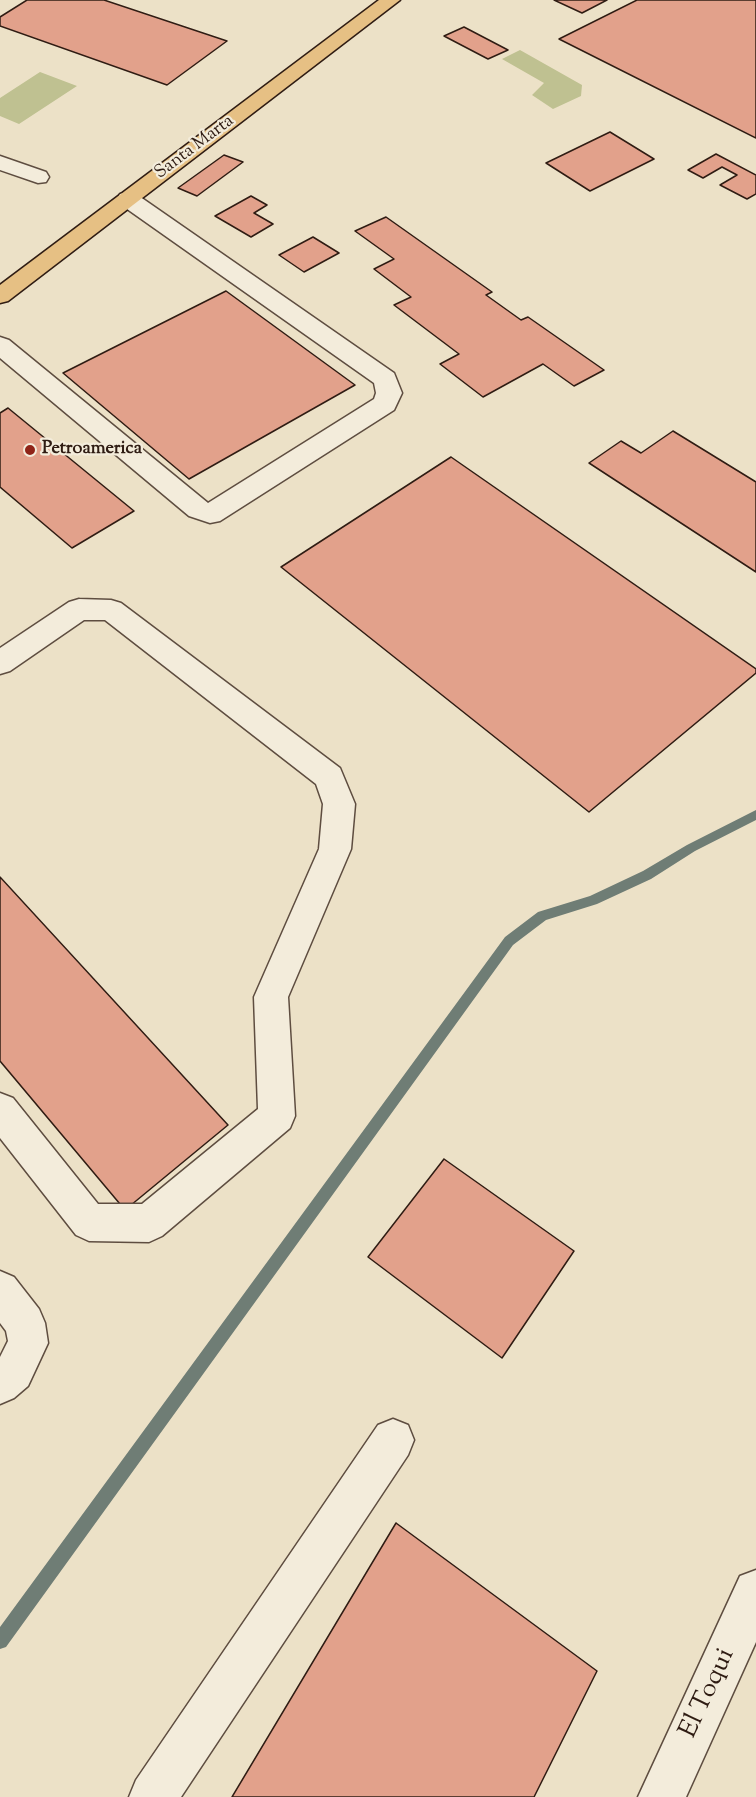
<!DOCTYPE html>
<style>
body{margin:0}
canvas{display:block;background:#ece1c7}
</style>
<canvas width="756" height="1797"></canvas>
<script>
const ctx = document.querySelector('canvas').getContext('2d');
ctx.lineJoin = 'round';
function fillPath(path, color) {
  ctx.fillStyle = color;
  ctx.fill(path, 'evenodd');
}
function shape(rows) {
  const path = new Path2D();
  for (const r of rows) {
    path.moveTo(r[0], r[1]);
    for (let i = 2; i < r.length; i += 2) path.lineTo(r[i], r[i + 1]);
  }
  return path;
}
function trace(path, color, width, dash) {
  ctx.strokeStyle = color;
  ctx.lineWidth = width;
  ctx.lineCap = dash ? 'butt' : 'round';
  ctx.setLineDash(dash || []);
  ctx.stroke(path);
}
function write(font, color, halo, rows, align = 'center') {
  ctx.font = font + ' "Sorts Mill Goudy",serif';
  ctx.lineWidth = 4.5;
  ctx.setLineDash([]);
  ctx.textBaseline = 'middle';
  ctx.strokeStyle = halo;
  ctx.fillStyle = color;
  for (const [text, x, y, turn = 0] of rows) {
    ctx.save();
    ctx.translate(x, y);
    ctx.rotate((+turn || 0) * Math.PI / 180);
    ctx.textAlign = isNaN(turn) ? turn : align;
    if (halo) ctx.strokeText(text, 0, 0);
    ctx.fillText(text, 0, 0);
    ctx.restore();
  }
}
fillPath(shape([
 [520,50,582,85,581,96,553,109,532,95,544,83,502,59],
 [40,72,77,86,19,124,0,116,0,98]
]), '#bfc191');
fillPath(shape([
 [756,810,756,820,695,851,651,879,597,904,546,920,513,945,6,1647,0,1649,0,1627,505,937,538,912,590,896,643,871,687,845,756,810]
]), '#6f7d75');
const building = shape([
 [27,0,104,0,227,41,167,85,0,26,0,17,27,0],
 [554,0,607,0,582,13,554,0],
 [637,0,756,0,756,138,559,39,637,0],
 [464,27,508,50,488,59,444,36,464,27],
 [610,132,654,159,590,191,546,163,610,132],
 [716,154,756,175,756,194,747,199,720,185,737,175,722,167,703,178,688,170,716,154],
 [224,155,243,162,197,196,178,188,224,155],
 [251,196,267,205,254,213,273,224,251,237,215,216,251,196],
 [386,217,492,292,486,295,521,320,528,317,604,370,574,386,543,364,483,397,440,364,459,354,394,305,411,297,374,269,394,259,355,231,386,217],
 [313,237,339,253,304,272,279,255,313,237],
 [226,291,355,385,189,479,63,373,226,291],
 [8,408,134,511,72,548,0,487,0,413,8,408],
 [673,431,756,482,756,572,589,463,621,441,641,453,673,431],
 [451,457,756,669,756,673,589,812,281,567,451,457],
 [0,877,228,1125,125,1210,0,1061,0,877],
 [444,1159,574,1251,502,1358,368,1257,444,1159],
 [396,1523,597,1671,534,1797,232,1797,396,1523]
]);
fillPath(building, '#e2a18b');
trace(building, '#2f1c13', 1.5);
const minor = shape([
 [0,156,46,172,49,177,46,182,38,183,0,170,0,156],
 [128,192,136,194,394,373,402,393,394,410,220,521,210,523,189,516,0,358,0,337,9,340,208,503,374,399,376,393,374,383,120,204,117,199,120,194,128,192],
 [79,599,111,600,121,603,340,768,355,804,351,849,288,997,295,1116,290,1128,162,1236,149,1242,89,1241,76,1235,0,1138,0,1093,13,1098,98,1204,142,1204,258,1109,254,997,319,849,323,804,316,784,105,620,84,620,10,671,0,674,0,648,69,602,79,599],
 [0,1271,14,1277,39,1309,45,1323,48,1343,28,1386,14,1398,0,1404,0,1357,8,1341,6,1331,0,1323,0,1271],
 [393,1419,408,1425,414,1440,408,1455,181,1797,129,1797,136,1780,378,1425,393,1419],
 [756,1570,756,1642,686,1797,638,1797,740,1576,756,1570]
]);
const major = shape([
 [379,0,400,0,8,301,0,303,0,285,379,0]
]);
trace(minor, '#5e4d40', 3);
trace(major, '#2f1c13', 3);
fillPath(minor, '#f3ecdb');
fillPath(major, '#e6c084');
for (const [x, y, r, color] of [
 [30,450,6,"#8f2418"]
]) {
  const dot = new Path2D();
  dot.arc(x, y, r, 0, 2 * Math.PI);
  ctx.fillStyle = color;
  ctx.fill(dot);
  trace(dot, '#f3ecdb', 2);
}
write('18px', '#2f1c13', '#f3ecdb', [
 ["Santa Marta",195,148,-37]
]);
write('bold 18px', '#2f1c13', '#f3ecdb', [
 ["Petroamerica",42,450]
], 'left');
write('26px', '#2f1c13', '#f3ecdb', [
 ["El Toqui",709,1694,-65]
]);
</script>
